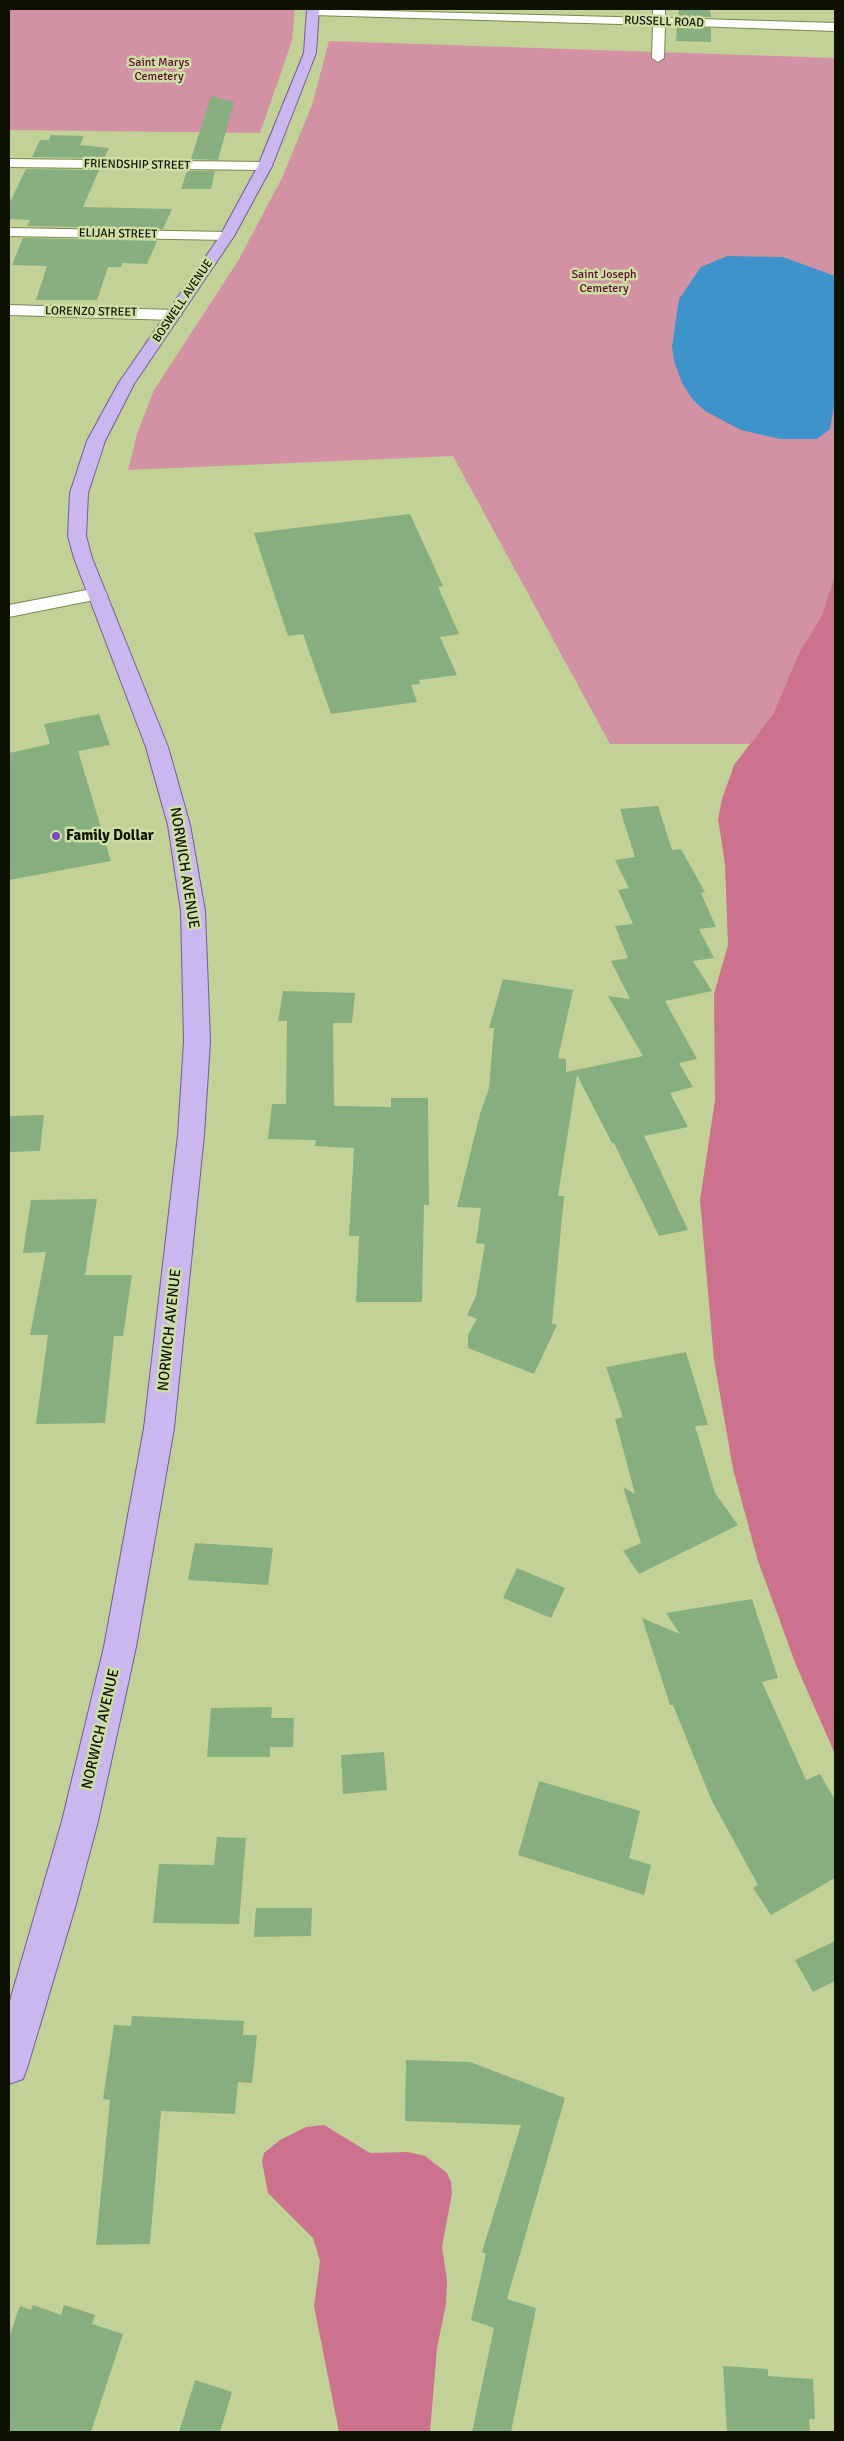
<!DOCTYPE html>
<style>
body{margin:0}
#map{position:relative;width:844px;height:2441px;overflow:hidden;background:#c2d296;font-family:Signika,sans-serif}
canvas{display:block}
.frame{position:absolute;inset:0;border:10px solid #0c1100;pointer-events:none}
</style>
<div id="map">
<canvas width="844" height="2441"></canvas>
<div class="frame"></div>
</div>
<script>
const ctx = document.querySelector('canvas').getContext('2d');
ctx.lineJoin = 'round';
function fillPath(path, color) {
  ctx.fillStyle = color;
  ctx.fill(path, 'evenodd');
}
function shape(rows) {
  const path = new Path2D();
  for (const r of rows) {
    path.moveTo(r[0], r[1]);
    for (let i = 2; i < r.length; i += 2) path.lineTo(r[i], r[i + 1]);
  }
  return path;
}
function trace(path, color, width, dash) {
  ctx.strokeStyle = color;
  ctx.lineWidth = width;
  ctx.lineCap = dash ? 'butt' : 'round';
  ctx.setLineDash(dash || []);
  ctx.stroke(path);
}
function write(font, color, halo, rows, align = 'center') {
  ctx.font = font + ' Signika,sans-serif';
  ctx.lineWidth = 5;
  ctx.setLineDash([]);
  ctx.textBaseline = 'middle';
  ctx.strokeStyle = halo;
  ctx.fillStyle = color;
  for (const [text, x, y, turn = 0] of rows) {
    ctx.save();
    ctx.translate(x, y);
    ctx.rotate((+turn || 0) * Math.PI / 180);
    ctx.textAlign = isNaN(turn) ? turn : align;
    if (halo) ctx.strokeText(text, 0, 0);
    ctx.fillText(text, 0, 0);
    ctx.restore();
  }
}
fillPath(shape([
 [9,9,295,9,292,41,260,133,9,130],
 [329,41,835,58,835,575,821,617,800,651,773,714,750,744,610,744,453,456,128,470,138,431,154,390,238,261,282,178,312,105]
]), '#d292a4');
fillPath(shape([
 [835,575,835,1754,796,1665,758,1561,733,1469,714,1360,700,1200,715,1100,714,994,728,945,725,864,718,819,722,799,734,765,773,714,800,651,821,617],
 [324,2125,370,2153,408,2152,425,2156,447,2173,451,2182,452,2193,442,2247,447,2280,446,2304,437,2348,430,2432,339,2432,314,2306,320,2261,313,2238,268,2193,262,2162,264,2153,280,2140,306,2127]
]), '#cc728e');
fillPath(shape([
 [727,256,783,257,835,276,835,400,830,429,817,439,780,439,741,430,705,411,693,400,682,383,674,361,672,346,679,299,701,267]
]), '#3e93cb');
fillPath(shape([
 [679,9,710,9,711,17,678,17],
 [677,27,711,28,711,42,676,41],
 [211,96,234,102,218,160,191,159],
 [51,135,84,136,80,145,109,148,104,158,32,157,40,140,49,140],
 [26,169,99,170,83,207,172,209,163,229,27,226,30,220,9,219,9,204],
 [187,171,215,171,211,189,181,189],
 [23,238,157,241,147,264,122,263,121,267,108,267,97,300,36,300,47,266,12,265],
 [410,514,443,586,438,587,459,634,440,637,457,675,419,680,420,684,411,685,417,702,331,714,303,634,288,636,254,533],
 [99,714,110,745,78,751,111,861,9,880,9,753,50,744,44,724],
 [658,806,672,850,681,849,705,892,701,893,716,927,699,929,714,958,693,961,712,991,665,1001,697,1059,679,1063,693,1087,670,1093,688,1127,644,1136,688,1230,659,1236,614,1143,612,1143,577,1075,558,1196,564,1196,552,1323,557,1325,534,1374,468,1348,468,1335,477,1319,467,1315,476,1296,485,1244,476,1243,481,1208,457,1207,480,1114,489,1088,494,1028,489,1028,503,979,573,990,558,1058,566,1059,566,1072,643,1056,608,996,630,999,611,961,628,958,615,926,633,924,618,890,629,888,615,860,635,857,620,809],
 [283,991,355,993,352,1023,333,1023,334,1106,391,1107,391,1098,428,1098,429,1205,424,1205,422,1302,356,1302,359,1236,349,1236,354,1148,315,1146,316,1140,268,1139,272,1104,286,1104,287,1021,278,1021],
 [44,1115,40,1151,9,1152,9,1116],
 [97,1199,85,1275,132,1275,123,1336,114,1336,105,1423,36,1424,48,1335,30,1335,46,1252,23,1253,31,1200],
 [686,1352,708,1425,695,1426,715,1493,738,1525,639,1574,623,1551,641,1543,623,1487,635,1494,615,1419,623,1417,606,1367],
 [195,1543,273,1548,268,1585,188,1580],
 [517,1568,565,1588,551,1618,503,1598],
 [752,1599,778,1678,762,1682,806,1780,820,1774,835,1800,835,1878,771,1915,753,1888,758,1885,711,1799,673,1705,670,1705,642,1618,680,1634,666,1613],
 [272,1707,271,1718,294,1718,293,1747,270,1747,270,1757,207,1757,211,1708],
 [384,1752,387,1790,343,1794,341,1755],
 [539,1781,640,1811,629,1858,651,1865,644,1895,518,1855],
 [217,1837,246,1838,239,1924,153,1923,159,1864,214,1865],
 [256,1908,312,1908,311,1936,254,1937],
 [835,1941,835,1981,813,1992,795,1960],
 [132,2016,244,2021,243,2035,257,2035,252,2083,238,2082,235,2114,161,2111,150,2244,96,2245,110,2100,103,2099,114,2025,131,2026],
 [406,2060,470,2062,565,2098,507,2299,536,2308,511,2432,472,2432,494,2328,471,2320,486,2254,482,2252,521,2125,405,2121],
 [33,2305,61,2315,64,2305,95,2315,92,2324,123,2334,91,2432,9,2432,9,2337,20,2306,31,2310],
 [723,2366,768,2369,768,2376,813,2379,815,2419,809,2419,810,2432,727,2432],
 [195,2380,232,2392,220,2432,179,2432]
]), '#86ae7e');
const minor = shape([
 [309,9,653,18,653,9,665,9,665,18,835,23,835,31,665,25,664,58,658,62,652,58,653,25,313,15,309,14,309,9],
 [9,159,265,162,272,166,265,170,9,167,9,159],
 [9,228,227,232,234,236,227,240,9,236,9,228],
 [9,305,174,310,182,315,174,320,9,315,9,305],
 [97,588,104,590,107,594,104,598,9,617,9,605,97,588]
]);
const major = shape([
 [307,9,319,9,316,53,272,166,234,236,134,384,105,441,88,493,86,536,92,558,168,747,190,825,205,911,210,1041,204,1135,174,1428,136,1647,98,1821,76,1904,28,2065,23,2079,9,2084,9,2004,62,1821,104,1647,144,1428,178,1135,184,1041,181,911,168,825,146,747,74,558,68,536,70,493,87,441,118,384,220,236,258,166,304,53,307,9]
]);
trace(minor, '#79884f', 2);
trace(major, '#735c94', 2);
fillPath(minor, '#fff');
fillPath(major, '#ccb6ef');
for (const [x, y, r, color] of [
 [56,836,5,"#7e4ac1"]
]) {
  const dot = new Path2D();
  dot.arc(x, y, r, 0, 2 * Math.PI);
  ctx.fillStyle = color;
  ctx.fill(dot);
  trace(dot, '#cedfa3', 2);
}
write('12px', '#0c1100', '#cedfa3', [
 ["RUSSELL ROAD",664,22,2],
 ["FRIENDSHIP STREET",137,165,1],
 ["ELIJAH STREET",118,234,1],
 ["BOSWELL AVENUE",183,301,-56],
 ["LORENZO STREET",91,312,1]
]);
write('12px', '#5d0a2f', '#cedfa3', [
 ["Saint Marys",159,63],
 ["Cemetery",159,77],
 ["Saint Joseph",604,275],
 ["Cemetery",604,289]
]);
write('bold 15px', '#0c1100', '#cedfa3', [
 ["Family Dollar",66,836]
], 'left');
write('15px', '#0c1100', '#cedfa3', [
 ["NORWICH AVENUE",184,868,81],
 ["NORWICH AVENUE",170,1330,-84],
 ["NORWICH AVENUE",101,1729,-77]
]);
</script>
